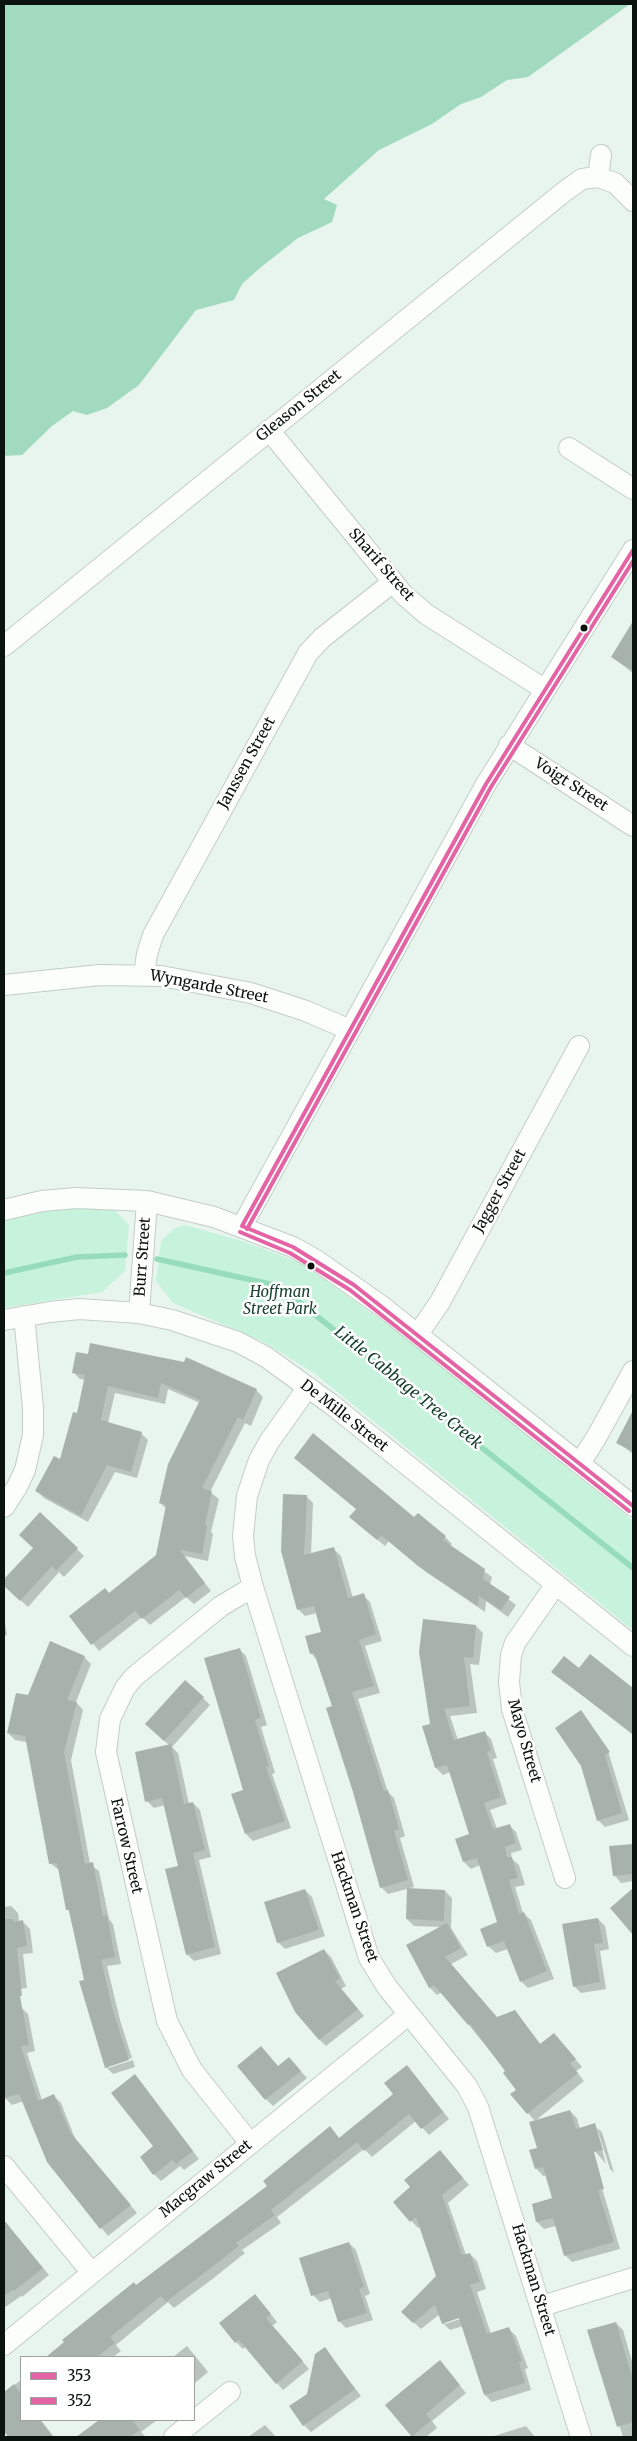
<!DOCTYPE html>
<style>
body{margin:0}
#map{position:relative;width:637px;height:2441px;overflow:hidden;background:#e8f5ee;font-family:Merriweather,serif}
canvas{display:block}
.frame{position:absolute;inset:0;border:5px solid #0a130e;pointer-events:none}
.legend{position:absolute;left:20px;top:2356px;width:175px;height:65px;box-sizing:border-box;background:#fff;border:1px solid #9da19f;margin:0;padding:6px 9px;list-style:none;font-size:15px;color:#0a130e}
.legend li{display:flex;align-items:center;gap:10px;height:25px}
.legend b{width:25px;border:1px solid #9da19f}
</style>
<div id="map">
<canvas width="637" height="2441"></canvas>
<div class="frame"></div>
<ul class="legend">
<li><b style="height:6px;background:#e463a4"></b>353</li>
<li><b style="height:6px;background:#e463a4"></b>352</li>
</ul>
</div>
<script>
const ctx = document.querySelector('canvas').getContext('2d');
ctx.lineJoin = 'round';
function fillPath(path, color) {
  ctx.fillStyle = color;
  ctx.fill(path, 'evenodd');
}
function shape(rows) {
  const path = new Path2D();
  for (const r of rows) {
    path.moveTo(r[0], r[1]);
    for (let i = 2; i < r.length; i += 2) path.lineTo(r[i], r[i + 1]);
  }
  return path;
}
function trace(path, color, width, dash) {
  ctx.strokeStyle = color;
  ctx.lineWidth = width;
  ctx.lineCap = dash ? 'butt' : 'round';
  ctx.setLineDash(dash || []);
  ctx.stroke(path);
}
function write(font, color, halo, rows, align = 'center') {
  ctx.font = font + ' Merriweather,serif';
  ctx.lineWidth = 5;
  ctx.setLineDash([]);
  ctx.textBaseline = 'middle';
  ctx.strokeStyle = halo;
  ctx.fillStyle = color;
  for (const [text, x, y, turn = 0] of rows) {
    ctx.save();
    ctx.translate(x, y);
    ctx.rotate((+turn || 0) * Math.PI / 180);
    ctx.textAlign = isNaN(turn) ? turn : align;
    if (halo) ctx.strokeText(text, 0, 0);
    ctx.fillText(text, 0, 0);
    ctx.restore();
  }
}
fillPath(shape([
 [65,1205,113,1208,129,1225,125,1271,102,1292,4,1308,4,1220],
 [185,1225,245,1242,301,1263,409,1340,633,1521,633,1630,314,1373,262,1341,173,1303,156,1281,161,1241,175,1228]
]), '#c7f2db');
fillPath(shape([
 [4,4,630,4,528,77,507,80,481,97,461,104,432,124,379,150,324,199,337,205,332,222,298,238,260,268,242,284,234,300,196,310,139,385,107,408,87,415,73,411,52,426,22,455,4,456]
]), '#a1dabf');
fillPath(shape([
 [630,628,633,629,633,673,612,657],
 [73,1372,256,1390,263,1397,251,1426,245,1423,210,1492,219,1499,211,1532,213,1534,208,1561,184,1556,211,1591,194,1604,186,1597,150,1625,142,1617,99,1651,71,1616,109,1594,157,1556,167,1509,160,1503,200,1403,168,1389,165,1404,115,1393,108,1423,141,1433,148,1440,137,1478,115,1472,88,1522,44,1498,37,1491,61,1461,78,1415,85,1380,80,1379],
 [627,1426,633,1429,633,1454,618,1442],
 [306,1496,313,1503,311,1555,334,1549,341,1556,353,1598,363,1595,370,1602,382,1641,365,1646,380,1693,358,1699,388,1792,394,1798,405,1836,400,1838,414,1887,388,1894,381,1887,333,1707,317,1660,311,1653,323,1632,317,1613,305,1616,298,1609],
 [41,1514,84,1556,64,1577,59,1572,28,1607,4,1585,4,1581,34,1548],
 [415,1519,445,1537,452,1544,450,1546,492,1577,490,1585,516,1605,508,1617,486,1601,485,1612,426,1572,389,1541,385,1546,358,1524],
 [4,1617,7,1635,4,1636],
 [476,1626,483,1633,479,1665,470,1664,477,1713,450,1716,458,1740,484,1732,491,1739,497,1758,493,1759,507,1804,490,1810,497,1829,509,1825,516,1832,522,1850,511,1853,512,1859,519,1865,525,1885,515,1887,523,1913,531,1920,554,1979,528,1988,521,1981,508,1949,496,1953,488,1946,499,1923,480,1865,471,1869,464,1862,470,1835,450,1772,443,1775,436,1768,431,1725],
 [239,1649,246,1656,267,1725,261,1727,275,1773,272,1774,291,1828,253,1841,246,1834],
 [590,1655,633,1689,633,1735,553,1672,579,1669],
 [84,1657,91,1664,76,1702,83,1710,71,1760,90,1864,99,1871,109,1919,113,1924,121,1964,107,1966,120,2020,132,2058,108,2065,108,2068,133,2060,135,2067,113,2074,106,2067,59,1870,50,1863,27,1742,15,1740,8,1733,28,1696],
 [203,1698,210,1705,172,1747,178,1753,189,1804,193,1803,200,1810,211,1857,199,1860,221,1954,194,1961,187,1954,179,1867,165,1805,154,1808,147,1801,170,1746,154,1731],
 [581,1712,607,1748,629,1820,605,1827,598,1820],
 [633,1845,633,1881,621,1883,614,1875,611,1847],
 [305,1890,312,1897,325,1936,285,1949,278,1942],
 [445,1891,452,1898,451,1928,468,1955,451,1964,497,2018,515,2011,541,2045,554,2034,582,2067,576,2071,584,2081,535,2121,512,2095,518,2090,507,2072,442,1992,437,1995,430,1988,407,1946,442,1927,414,1926,407,1919],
 [11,1906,18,1913,19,1922,23,1922,30,1929,33,1953,23,1954,27,1988,4,1991,4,1907],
 [598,1919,605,1926,609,1949,600,1951,606,1989,581,1993,574,1986],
 [324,1950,331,1957,346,1986,341,1989,364,2016,326,2046,319,2039],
 [21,2007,28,2014,35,2051,27,2053,42,2100,54,2096,61,2103,76,2141,137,2213,108,2236,48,2161,24,2101,12,2105,5,2098,4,2010],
 [289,2058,307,2078,273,2106,266,2099],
 [414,2074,449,2119,429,2135,416,2121,372,2157,364,2149,277,2217,281,2223,242,2250,245,2253,215,2277,174,2308,168,2302,116,2345,121,2351,113,2357,48,2357,136,2287,269,2187,330,2128,340,2139,395,2094],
 [135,2076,199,2159,184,2170,180,2166,161,2181,154,2174,155,2147],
 [570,2111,577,2118,580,2129,595,2125,596,2126,606,2164,589,2144,620,2249,572,2262,565,2255,556,2226,544,2229,537,2222,533,2205,553,2199,547,2175,543,2176,536,2168,538,2149],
 [597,2128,602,2132,614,2173,610,2169],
 [447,2159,469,2185,448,2203,466,2255,470,2254,477,2261,486,2289,477,2292,491,2334,509,2329,516,2336,528,2368,525,2369,531,2390,492,2402,485,2395,463,2326,450,2330,443,2323,440,2314,421,2329,402,2312,438,2277,421,2226,418,2228,394,2202],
 [465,2315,466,2317,445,2324,445,2321],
 [11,2230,49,2275,22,2297,21,2296,4,2308,4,2236],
 [349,2243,356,2250,370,2294,365,2296,373,2320,346,2328,339,2321,332,2298,320,2302,313,2295],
 [262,2303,277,2322,272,2326,309,2369,283,2390,246,2346,243,2349,236,2342],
 [616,2323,623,2330,633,2365,633,2437,623,2437,589,2331],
 [187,2346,208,2372,194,2384,194,2357,173,2357],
 [325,2349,361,2396,311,2432,304,2425,308,2394],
 [446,2369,466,2393,432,2421,437,2428,426,2437,414,2437,387,2405],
 [21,2380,21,2420,41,2420,54,2437,10,2437,4,2429,4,2393],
 [101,2420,157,2420,141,2432,146,2437,78,2437],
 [265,2425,276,2437,248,2437],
 [526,2426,535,2437,491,2437]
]), '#0003');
trace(shape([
 [157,1259,279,1286,633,1568],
 [4,1273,77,1257,125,1255]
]), '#97dcba', 5.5);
fillPath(shape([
 [633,621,633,671,611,657],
 [90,1343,184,1362,186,1357,257,1389,243,1420,238,1417,202,1488,212,1491,205,1525,207,1526,202,1554,180,1550,205,1583,186,1598,179,1590,142,1619,135,1611,91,1645,69,1616,105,1588,109,1593,156,1555,166,1505,159,1503,168,1464,200,1400,161,1383,158,1398,108,1386,101,1420,142,1432,131,1472,107,1465,81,1516,35,1491,54,1456,60,1459,73,1412,77,1413,85,1375,72,1373,76,1352,88,1354],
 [633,1410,633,1452,616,1443],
 [313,1433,414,1517,418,1513,446,1536,443,1540,485,1569,483,1579,510,1597,501,1610,479,1596,478,1606,418,1566,381,1535,377,1540,349,1517,356,1509,294,1458],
 [283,1494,307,1495,304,1555,334,1547,348,1598,364,1593,376,1634,359,1640,374,1686,352,1692,384,1791,388,1790,399,1829,394,1831,408,1880,380,1888,353,1792,326,1708,332,1706,314,1653,310,1654,305,1636,321,1632,314,1606,297,1610,281,1551],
 [40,1512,78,1548,56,1571,52,1566,20,1601,4,1586,4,1579,33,1548,19,1535],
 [423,1619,476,1625,473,1658,464,1657,470,1706,444,1709,454,1740,485,1731,491,1751,487,1752,501,1797,484,1803,493,1829,510,1824,516,1843,505,1847,507,1857,512,1857,518,1878,509,1880,519,1914,524,1912,547,1971,520,1982,504,1941,487,1947,480,1929,497,1922,477,1858,463,1862,455,1839,469,1834,447,1765,435,1768,422,1726,430,1724,419,1652],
 [50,1641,85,1656,67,1700,77,1702,64,1752,85,1864,93,1862,103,1916,107,1915,115,1957,101,1960,113,2011,129,2060,105,2068,79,1981,84,1980,69,1910,66,1910,57,1863,49,1864,25,1736,7,1733,16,1693,28,1695],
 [240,1648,261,1718,255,1720,269,1766,266,1767,285,1821,245,1834,231,1794,243,1790,204,1658],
 [590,1654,633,1688,633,1734,551,1672,564,1656,579,1668],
 [185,1680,204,1697,164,1741,145,1724],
 [581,1710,610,1752,605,1755,622,1813,597,1821,581,1766,555,1728],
 [171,1744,184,1804,193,1802,205,1850,193,1853,215,1947,186,1955,165,1869,178,1866,162,1798,145,1802,135,1752],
 [633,1844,633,1874,613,1876,609,1846],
 [407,1888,445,1890,444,1921,406,1919],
 [633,1888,633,1935,610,1908],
 [305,1889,319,1930,277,1943,264,1902],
 [598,1918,603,1943,594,1944,600,1982,573,1987,562,1924],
 [4,1919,13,1919,14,1922,23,1920,27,1946,17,1948,22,1996,20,1996,29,2045,21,2046,38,2101,54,2094,70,2132,131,2205,100,2229,47,2162,19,2094,4,2098],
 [447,1923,461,1948,445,1957,497,2017,515,2010,540,2044,554,2033,576,2059,570,2063,578,2073,527,2114,510,2094,516,2090,503,2073,505,2071,470,2024,468,2025,434,1985,429,1988,406,1945],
 [324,1949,340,1979,335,1981,358,2009,319,2040,295,2012,276,1973],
 [261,2046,278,2066,289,2057,301,2071,265,2100,237,2066],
 [407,2065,443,2112,421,2129,409,2114,364,2151,357,2142,271,2210,275,2215,236,2243,239,2246,208,2270,166,2302,161,2296,110,2337,115,2343,97,2357,46,2357,64,2342,62,2340,134,2282,136,2285,267,2186,263,2181,330,2126,339,2138,393,2094,384,2083],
 [135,2074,193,2151,176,2164,173,2160,153,2175,140,2157,153,2146,111,2093],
 [570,2110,576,2129,595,2123,603,2150,594,2152,604,2189,598,2190,614,2242,564,2256,553,2218,536,2222,532,2204,552,2198,543,2167,535,2169,529,2150,537,2148,529,2122],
 [440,2150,463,2178,442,2195,462,2255,470,2253,480,2282,470,2285,487,2334,509,2327,522,2361,519,2362,525,2383,484,2395,459,2318,442,2324,435,2305,413,2323,401,2312,436,2276,416,2217,410,2222,393,2202,410,2187,404,2180],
 [4,2220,43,2268,14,2291,13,2290,4,2296],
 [349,2242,364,2287,359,2289,367,2313,338,2322,328,2291,311,2296,299,2258],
 [255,2294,271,2314,266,2318,303,2361,276,2384,239,2340,235,2343,219,2323],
 [616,2322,633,2380,633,2422,617,2427,587,2330],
 [325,2347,355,2389,303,2426,289,2406,307,2394,315,2354],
 [440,2360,460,2385,426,2414,431,2420,412,2437,385,2405],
 [14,2384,21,2394,21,2420,40,2420,53,2437,8,2437,4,2431,4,2392],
 [99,2420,132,2420,140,2430,130,2437,76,2437]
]), '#a8b2ad');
const minor = shape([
 [598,177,615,183,633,201],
 [269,430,403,594,426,614,544,689],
 [569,448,633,489],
 [4,646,565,191,582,179,598,177,601,155],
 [509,745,633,826],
 [144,975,147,954,153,935,308,653,322,638,393,582],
 [4,985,100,975,161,976,251,993,306,1011,350,1030],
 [4,1210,42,1201,76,1198,147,1201,214,1217,293,1247,316,1260,383,1307,633,1506],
 [242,1226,486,784,633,550],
 [139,1313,147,1201],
 [4,1320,50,1312,79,1309,139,1313,172,1320,238,1342,266,1357,331,1404,633,1646],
 [418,1334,440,1302,579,1046],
 [308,1387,269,1442,259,1460,247,1496,243,1536,245,1556,253,1587,369,1958,387,1987,467,2086,478,2107,581,2437],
 [580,1463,596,1438,633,1371],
 [4,1507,17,1487,25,1470,33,1435,33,1408,24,1316],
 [556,1584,515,1643,511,1655,509,1682,512,1709,565,1878],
 [250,2143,192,2070,167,2021,106,1752,110,1719,125,1688,134,1677,221,1606,253,1587],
 [4,2166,92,2273],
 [542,2306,633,2278],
 [4,2345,408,2015],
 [174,2437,230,2392]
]);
trace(minor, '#c3cdc8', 22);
trace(minor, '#fcfefc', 20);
trace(shape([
 [242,1226,486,784,633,550],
 [242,1226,293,1247,354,1285,633,1506]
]), '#e463a4', 4);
trace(shape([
 [247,1229,491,787,633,561],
 [240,1232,290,1253,350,1290,629,1511]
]), '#e463a4', 4);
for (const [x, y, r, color] of [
 [584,628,4.5,"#0a130e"],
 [311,1266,4.5,"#0a130e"]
]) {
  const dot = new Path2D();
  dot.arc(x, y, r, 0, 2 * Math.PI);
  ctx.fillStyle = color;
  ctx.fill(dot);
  trace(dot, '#fff', 2);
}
write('15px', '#0a130e', '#fff', [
 ["Gleason Street",299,406,-39],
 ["Sharif Street",381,565,49],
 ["Janssen Street",247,763,-61],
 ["Voigt Street",571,785,33],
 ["Wyngarde Street",209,987,11],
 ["Jagger Street",500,1191,-61],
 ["Burr Street",143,1257,-86],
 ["De Mille Street",344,1416,38],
 ["Mayo Street",524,1741,74],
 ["Farrow Street",126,1846,77],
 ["Hackman Street",354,1907,71],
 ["Macgraw Street",206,2179,-39],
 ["Hackman Street",533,2280,73]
]);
write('italic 15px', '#1a422f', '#fff', [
 ["Hoffman",280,1293],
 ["Street Park",280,1310]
]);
write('italic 16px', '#143d2b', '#fff', [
 ["Little Cabbage Tree Creek",408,1388,39]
]);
</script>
